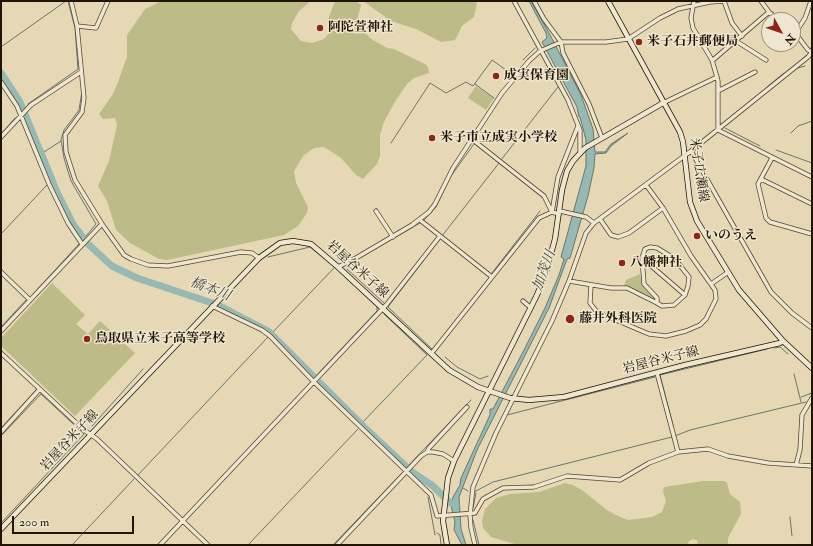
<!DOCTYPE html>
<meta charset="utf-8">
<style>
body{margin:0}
#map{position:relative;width:813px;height:546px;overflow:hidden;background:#e6d8b5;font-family:"IM FELL Double Pica",serif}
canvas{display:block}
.frame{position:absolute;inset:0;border:2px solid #201405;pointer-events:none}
.north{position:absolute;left:761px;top:12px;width:40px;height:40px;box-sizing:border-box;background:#efe6cf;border:1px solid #9c927e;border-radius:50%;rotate:130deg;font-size:11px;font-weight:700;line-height:16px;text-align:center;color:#201405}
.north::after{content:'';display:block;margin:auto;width:14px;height:18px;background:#8f2418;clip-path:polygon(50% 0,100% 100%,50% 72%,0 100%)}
.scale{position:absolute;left:12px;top:516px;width:122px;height:18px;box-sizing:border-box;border:2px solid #201405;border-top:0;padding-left:5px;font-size:12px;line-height:14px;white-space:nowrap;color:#201405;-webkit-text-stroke:3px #efe6cf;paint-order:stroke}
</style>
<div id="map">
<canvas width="813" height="546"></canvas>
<div class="frame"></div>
<div class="north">N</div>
<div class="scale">200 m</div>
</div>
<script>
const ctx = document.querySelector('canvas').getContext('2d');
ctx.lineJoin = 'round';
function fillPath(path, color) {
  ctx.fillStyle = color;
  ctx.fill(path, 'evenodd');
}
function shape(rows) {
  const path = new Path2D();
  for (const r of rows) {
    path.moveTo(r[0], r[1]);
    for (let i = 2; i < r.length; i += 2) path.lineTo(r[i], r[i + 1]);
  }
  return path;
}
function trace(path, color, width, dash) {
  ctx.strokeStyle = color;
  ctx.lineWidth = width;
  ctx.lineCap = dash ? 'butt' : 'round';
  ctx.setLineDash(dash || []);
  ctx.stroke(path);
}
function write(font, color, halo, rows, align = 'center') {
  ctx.font = font + ' "IM FELL Double Pica","Noto Serif JP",serif';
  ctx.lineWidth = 3;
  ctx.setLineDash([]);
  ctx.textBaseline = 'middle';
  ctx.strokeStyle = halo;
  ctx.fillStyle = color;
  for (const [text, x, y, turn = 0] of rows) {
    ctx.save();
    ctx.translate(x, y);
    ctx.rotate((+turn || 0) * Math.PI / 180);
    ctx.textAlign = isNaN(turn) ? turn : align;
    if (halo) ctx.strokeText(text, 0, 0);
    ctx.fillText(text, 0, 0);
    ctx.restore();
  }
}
fillPath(shape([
 [161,1,311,1,299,11,292,23,291,29,301,41,312,43,324,39,329,33,331,27,328,20,335,1,356,1,361,5,356,24,360,29,373,40,387,48,394,49,425,64,428,67,429,73,414,78,407,84,396,100,384,122,380,135,380,156,377,164,363,179,356,175,341,158,324,147,314,148,304,155,294,171,296,183,308,207,307,213,298,226,284,235,167,260,159,259,130,243,116,230,107,201,98,186,109,161,117,125,115,118,103,119,99,114,113,94,118,82,127,57,127,35,145,9],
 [363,1,476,1,477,3,474,17,462,26,455,40,441,42,416,29,391,21],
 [476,86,494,98,486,110,468,98],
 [640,274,643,287,654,299,624,286,626,280],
 [52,283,85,315,76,324,88,334,100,321,135,353,75,416,1,346,1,338],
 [703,481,725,481,727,483,730,494,740,502,741,514,728,538,728,545,696,545,698,541,693,539,689,541,688,545,518,545,491,537,483,528,482,521,485,509,496,498,510,494,539,492,565,483,573,485,582,490,607,510,616,515,628,520,652,517,662,512,666,501,663,491,664,487]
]), '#bdbc88');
const water = shape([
 [529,1,531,1,548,31,581,95,593,129,595,152,605,152,611,144,628,133,611,146,606,153,595,154,594,168,588,196,570,258,567,259,549,308,477,450,459,497,461,529,466,545,462,545,454,530,455,522,451,506,453,497,460,485,461,478,490,415,490,409,493,409,524,350,545,308,559,275,564,259,561,257,586,166,586,140,580,117,579,117,577,107,542,42,547,38,546,33,529,1]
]);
fillPath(water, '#97b9b3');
trace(water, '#67776d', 1);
trace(shape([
 [812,46,810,49,812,50],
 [1,47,66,1],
 [802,59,807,55],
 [523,60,535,48],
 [798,68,805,66],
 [785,73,800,61],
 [475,84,494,98],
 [767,87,784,73],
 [82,91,79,110,64,130,61,140,64,158,71,181,96,224,86,236],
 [28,104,78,69,75,28,68,1],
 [725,128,760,146],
 [791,133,798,126,812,121],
 [1,134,15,118],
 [391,143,430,83,446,93,466,82,473,86,492,60,506,70],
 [475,144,542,197],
 [776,150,812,163],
 [41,154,61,141],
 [501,160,558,87],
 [424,220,436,207,451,176,474,144],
 [1,234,47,185],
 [442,236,499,163],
 [268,257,310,247,336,268,377,307,377,311,314,378],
 [349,264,420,223],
 [347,269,385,304],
 [492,273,540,211],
 [33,294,79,244],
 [1,327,26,300],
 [271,334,334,268],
 [775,348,780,347,788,354],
 [432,349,388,307,440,239],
 [445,357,457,367,480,379,488,376],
 [794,374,801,402],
 [801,397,812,393],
 [507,415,655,377],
 [361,424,427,355,384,314],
 [673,425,660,375,767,349],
 [92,426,143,369],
 [1,428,36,390],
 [1,436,41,394,84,434,1,523],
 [675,436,690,430,806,402],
 [407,467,471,400],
 [138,475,268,337],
 [463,488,468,491],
 [474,492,493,482,672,437],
 [428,497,435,535],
 [473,508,476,493],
 [790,517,792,536],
 [473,520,479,545],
 [437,533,440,535,441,545],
 [72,545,134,479],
 [158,545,180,521],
 [248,545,358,429],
 [333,545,403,472]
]), '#67776d', 1);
trace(shape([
 [1,73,20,102,57,192,73,224,88,244,112,266,137,278,218,305,268,331,363,426,412,472,433,486,450,503,456,505]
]), '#97b9b3', 7);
const street = shape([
 [514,1,568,100,580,130,580,153],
 [534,1,544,19,561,42,563,53,589,104,602,138],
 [694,1,691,18,693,28,712,60,718,81,718,130,812,177],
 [724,1,732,23,742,36],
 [761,1,769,12,779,20],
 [77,26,96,28,108,1],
 [793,30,808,50,812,52],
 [796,32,805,18,811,1],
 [736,41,766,60],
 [713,60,769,12],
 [1,82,17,106,49,184,68,223,82,244],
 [718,87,720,90,755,72],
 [663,103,717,77],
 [1,137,31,105,81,72],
 [473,140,544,196,552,212],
 [691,151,771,292,792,313,812,328],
 [772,158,758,184,766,218,770,222,812,234],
 [761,179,812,204],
 [376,211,393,237],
 [560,211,586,217,594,223],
 [552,212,558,177,578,126],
 [600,219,611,235,618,237,629,233,663,208],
 [420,220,492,277],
 [102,224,124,255,131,259,148,265,168,266,241,252,252,253,259,258],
 [642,258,685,295],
 [338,267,356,258,412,225,429,212,435,204,453,168,502,93,529,61,540,51,561,42,606,42,628,39,660,18,678,9,710,2,723,1],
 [1,272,30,300],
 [569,281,611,288,627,288,657,303,662,306,674,305,685,295,688,286,689,277,675,259,657,248,650,247,645,249,642,258,644,284,657,298,657,303],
 [711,284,727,273],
 [591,285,590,303,597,312,649,334,666,336,686,331,700,325,706,319,716,299,715,290,691,256,663,208,646,185],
 [523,301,531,308],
 [212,306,262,330,270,336,314,382,431,495,437,516,475,513,483,499,503,488,534,487,567,476,620,480,649,463,678,452,708,449,728,456,768,463,812,466],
 [1,331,102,224,75,180,66,152,65,135,82,112,84,98,77,26,71,1],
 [1,353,84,430,97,439,208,545],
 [431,354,539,218,552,212,559,214],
 [657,373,678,452],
 [1,432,40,389],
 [427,452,433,452,443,454,454,461],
 [796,465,800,450,802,415,812,398],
 [160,545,387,304,440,236],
 [337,545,421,456,427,452,429,448,467,407],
 [475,545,471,528,470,515,473,487,496,433,552,321,569,281,586,233,594,223,691,151,808,57,812,52]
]);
const secondary = shape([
 [608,1,680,132,683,142,690,202,697,221,739,290,783,341,812,368],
 [1,529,259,258,280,243,293,241,311,244,338,267,449,370,478,387,510,398,529,400,564,397,685,365,780,343,783,341],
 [447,545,443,521,448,478,454,461,536,297,544,279,555,239,562,190,567,171,573,161,585,148,663,103]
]);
trace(street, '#524531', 5);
trace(secondary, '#201405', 6);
trace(street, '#efe6cf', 3.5);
trace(secondary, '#efe6cf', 4.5);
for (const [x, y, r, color] of [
 [320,28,4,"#8f2418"],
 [639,42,4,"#8f2418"],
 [496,76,4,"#8f2418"],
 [432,138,4,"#8f2418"],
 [697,236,4,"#8f2418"],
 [622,263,4,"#8f2418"],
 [570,319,5,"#8f2418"],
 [87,339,4,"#8f2418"]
]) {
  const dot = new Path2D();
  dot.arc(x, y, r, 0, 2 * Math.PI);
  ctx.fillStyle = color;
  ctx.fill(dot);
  trace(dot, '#efe6cf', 1.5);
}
write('bold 13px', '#201405', '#efe6cf', [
 ["阿陀萱神社",328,28],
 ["米子石井郵便局",647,42],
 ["成実保育園",504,76],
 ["米子市立成実小学校",440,138],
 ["いのうえ",705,236],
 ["八幡神社",630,263],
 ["藤井外科医院",579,319],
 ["鳥取県立米子高等学校",95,339]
], 'left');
write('13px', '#201405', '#efe6cf', [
 ["米子広瀬線",698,170,81],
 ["岩屋谷米子線",357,270,42],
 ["岩屋谷米子線",661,361,-14],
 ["岩屋谷米子線",70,441,-47]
]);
write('italic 14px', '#4a4e42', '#efe6cf', [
 ["加茂川",545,271,-70],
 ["橋本川",210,290,21]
]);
</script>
